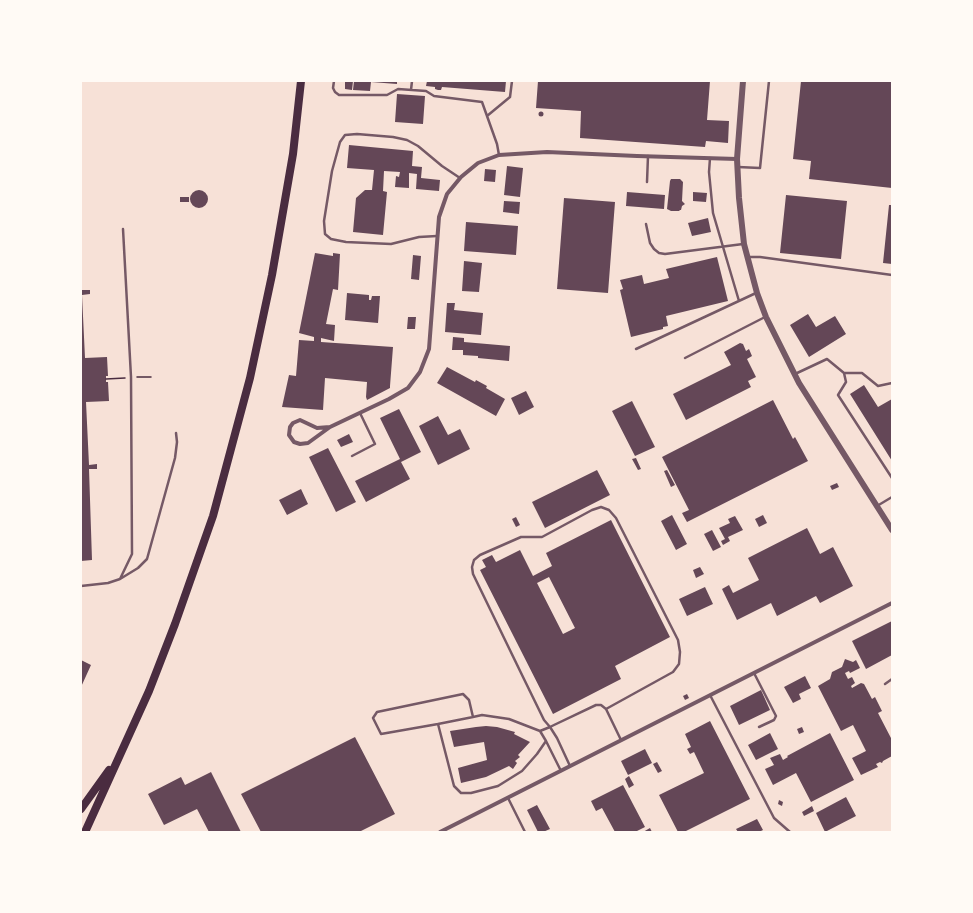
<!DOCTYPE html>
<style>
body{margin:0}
#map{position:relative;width:973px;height:913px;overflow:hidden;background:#f7e1d7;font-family:Roboto,sans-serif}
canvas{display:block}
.frame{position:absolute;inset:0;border:82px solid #fffaf5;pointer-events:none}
</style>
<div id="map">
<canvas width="973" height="913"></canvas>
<div class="frame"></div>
</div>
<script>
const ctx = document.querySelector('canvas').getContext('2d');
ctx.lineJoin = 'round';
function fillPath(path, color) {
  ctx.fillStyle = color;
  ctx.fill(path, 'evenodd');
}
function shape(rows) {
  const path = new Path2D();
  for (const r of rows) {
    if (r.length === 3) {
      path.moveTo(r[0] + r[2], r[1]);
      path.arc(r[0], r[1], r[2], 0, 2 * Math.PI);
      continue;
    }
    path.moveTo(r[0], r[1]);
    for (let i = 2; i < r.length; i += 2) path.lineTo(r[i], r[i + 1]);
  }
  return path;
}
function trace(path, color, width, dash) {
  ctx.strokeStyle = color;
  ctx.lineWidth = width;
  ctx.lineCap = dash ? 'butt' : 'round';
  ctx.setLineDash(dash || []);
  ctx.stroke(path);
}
fillPath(shape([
 [345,81,353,81,352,90,345,89],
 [354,81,397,81,397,84,371,82,370,91,353,90],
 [427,81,506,81,505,92,442,87,441,90,438,90,435,89,435,87,426,86],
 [538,81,710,81,707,120,729,121,728,143,706,141,705,147,580,138,581,111,536,108],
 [801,81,892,81,892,188,809,179,811,161,793,159],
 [397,94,425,96,423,124,395,122],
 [541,114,2.5],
 [349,145,413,151,412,166,422,167,421,178,440,180,439,191,416,189,417,174,409,173,409,188,395,187,396,176,399,177,400,172,384,171,383,191,387,192,383,235,353,232,356,198,365,190,372,190,374,170,347,168],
 [507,166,523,168,520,197,504,195],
 [485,169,496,170,495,182,484,181],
 [671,179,680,179,683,182,682,201,685,204,682,206,681,210,680,210,679,211,671,211,667,209,670,181],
 [199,199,9],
 [627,192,665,195,664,209,626,206],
 [693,192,707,193,706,202,693,201],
 [786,195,847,201,841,259,780,253],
 [180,197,189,197,189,202,180,202],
 [564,198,615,202,608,293,557,289],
 [504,201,520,202,519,214,503,212],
 [889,205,892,205,892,264,883,263],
 [708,218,711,232,692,236,688,223],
 [466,222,518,226,516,255,464,251],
 [315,253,333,256,333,253,340,254,338,290,333,289,326,324,335,325,334,341,321,338,321,342,393,347,390,386,390,388,367,400,366,397,367,382,325,378,323,410,282,407,289,375,296,376,299,340,314,341,314,337,299,333],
 [413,255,421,256,419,280,411,279],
 [717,257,728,301,666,316,668,326,663,327,663,329,631,337,620,290,623,289,620,280,642,275,644,284,669,278,666,269],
 [464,261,482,263,479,292,462,291],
 [81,290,90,290,90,294,82,295,85,358,107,357,108,376,106,376,106,382,108,382,109,401,86,402,89,465,97,464,97,469,89,469,92,560,81,561],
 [347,293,369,295,369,300,371,300,372,296,380,296,378,323,345,320],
 [447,303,455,303,454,310,483,313,481,335,445,332],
 [808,314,816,327,835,316,846,334,809,357,790,325],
 [408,317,416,317,415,329,407,329],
 [453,337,464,338,464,342,510,346,509,361,478,358,478,356,463,355,463,350,452,350],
 [740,343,743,344,746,351,749,349,752,356,747,359,756,377,748,381,751,387,686,420,673,394,731,365,724,352],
 [447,367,475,382,476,380,487,386,486,388,505,399,496,416,437,383],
 [864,385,878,407,892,399,892,461,850,394],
 [526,391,534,407,519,415,511,398],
 [773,400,793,439,795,437,808,461,687,522,682,513,689,510,662,457],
 [632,401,655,447,635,456,612,411],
 [399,409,421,452,401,462,410,479,366,502,355,481,400,459,380,418],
 [438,416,448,435,460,429,470,449,438,465,419,426],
 [349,434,353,442,341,447,337,440],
 [328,448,356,502,336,512,309,457],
 [636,458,641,469,638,470,632,459],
 [597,470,610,495,545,528,532,502],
 [667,470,675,485,671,487,664,471],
 [837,483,839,487,832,490,830,486],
 [301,489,308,504,287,515,279,500],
 [672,515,687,544,676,550,661,521],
 [763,515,767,523,759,527,755,519],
 [735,516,743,530,728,537,730,541,723,545,721,541,725,539,719,528,730,523,728,519],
 [516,517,520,525,516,527,512,519],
 [611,520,670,637,615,666,621,679,553,714,480,570,486,567,482,560,492,555,496,562,520,550,533,576,552,566,546,553],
 [549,577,575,628,563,634,537,583],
 [807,528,820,554,833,547,853,586,820,603,816,596,777,616,771,603,737,620,722,589,729,585,733,593,759,580,748,558],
 [712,530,721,547,713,551,704,534],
 [700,567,704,574,696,578,693,570],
 [705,587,713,604,687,616,679,599],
 [892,621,892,655,866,669,852,641],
 [845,659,853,662,856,660,860,668,850,673,849,671,845,673,848,679,852,677,855,683,851,686,852,688,861,683,864,684,872,699,875,697,882,711,878,713,892,740,892,756,883,761,882,763,880,762,876,764,878,767,861,775,852,758,866,751,853,725,841,731,818,686,830,679,832,672,842,667],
 [81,660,91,665,81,687],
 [805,676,811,688,799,694,801,699,793,703,784,687],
 [761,690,770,710,739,725,730,706],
 [687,694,689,698,685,700,683,696],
 [710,721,750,799,684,832,678,832,659,795,704,773,694,752,690,754,687,749,691,747,685,734],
 [486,726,497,727,515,732,514,734,530,742,518,755,520,757,515,761,517,763,513,769,509,766,486,777,461,783,458,768,487,760,484,742,454,747,450,731,476,727],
 [802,727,804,732,799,734,797,729],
 [770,733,778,749,756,760,748,745],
 [830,733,854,780,811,802,796,773,773,785,765,769,774,765,770,758,780,754,783,760,788,757,787,756],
 [355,737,395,814,359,832,261,832,241,794],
 [645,749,652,763,628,775,621,761],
 [657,762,662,771,658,773,653,764],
 [211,772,241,832,209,832,197,809,164,825,148,794,181,777,185,785],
 [629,776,634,785,629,788,625,779],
 [623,785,645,827,635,832,615,832,602,808,596,811,591,801],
 [846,797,856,816,825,832,816,813],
 [779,800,783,802,782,806,778,804],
 [537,805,550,829,543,832,538,832,527,810],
 [812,806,814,811,804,816,802,812],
 [757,819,763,830,759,832,738,832,736,829],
 [650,828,652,832,643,832]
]), '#644757');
trace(shape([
 [137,377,151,377],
 [106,379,125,378]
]), '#4a2c40', 1.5);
trace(shape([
 [334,81,333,88,335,92,339,95,387,95,398,89,426,91,434,96,482,102,497,144,499,155],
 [411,90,412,81],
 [487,116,510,97,512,81],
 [710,158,709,172,713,213,739,301],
 [738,167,760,168,769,81],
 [647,182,648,156],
 [646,224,650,243,654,249,659,253,665,254,743,244],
 [437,236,419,237,391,244,346,242,331,239,325,234,324,221,332,171,340,142,345,135,357,134,393,137,407,140,418,146,442,166,460,178],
 [748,257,760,257,892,275],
 [636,349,756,293],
 [685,358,765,317],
 [844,373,846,382,838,395,892,478],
 [795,374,827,359,844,373,862,373,878,386,892,383],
 [352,456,375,444,360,413],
 [877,506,892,497],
 [120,579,132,554,131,377,123,229],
 [81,586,108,583,120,579,138,568,147,559,175,458,177,442,176,433],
 [754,673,776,716,774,720,759,727],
 [885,684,892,679],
 [710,695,774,818,790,832],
 [606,709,621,740],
 [473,717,469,700,463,694,377,712,373,718,381,734,438,724,473,717,482,715,509,719,540,731,550,727,554,725,596,705,601,705,606,709,673,672,679,664,680,652,678,640,616,518,609,510,601,507,592,510,542,537,521,537,480,555,474,560,472,567,473,574,523,677,544,720,550,727,557,738,570,766],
 [438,724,454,786,461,793,471,793,498,786,522,771,537,754,546,741,540,731],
 [546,741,561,771],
 [508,798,525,832]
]), '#755966', 2.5);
trace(shape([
 [330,427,317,428,300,420,293,423,290,427,289,435,294,442,300,444,308,443,330,427,389,399,408,388,420,372,429,349,439,217,447,194,461,177,478,163,499,155,547,152,637,156,737,159],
 [440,832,892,603]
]), '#755966', 4);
trace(shape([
 [743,81,737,159,739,198,744,244,757,293,766,317,799,383,892,530]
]), '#755966', 6);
trace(shape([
 [81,809,109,770],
 [85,832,149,691,175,624,213,516,250,378,272,275,293,154,301,81]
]), '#4a2c40', 8);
</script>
